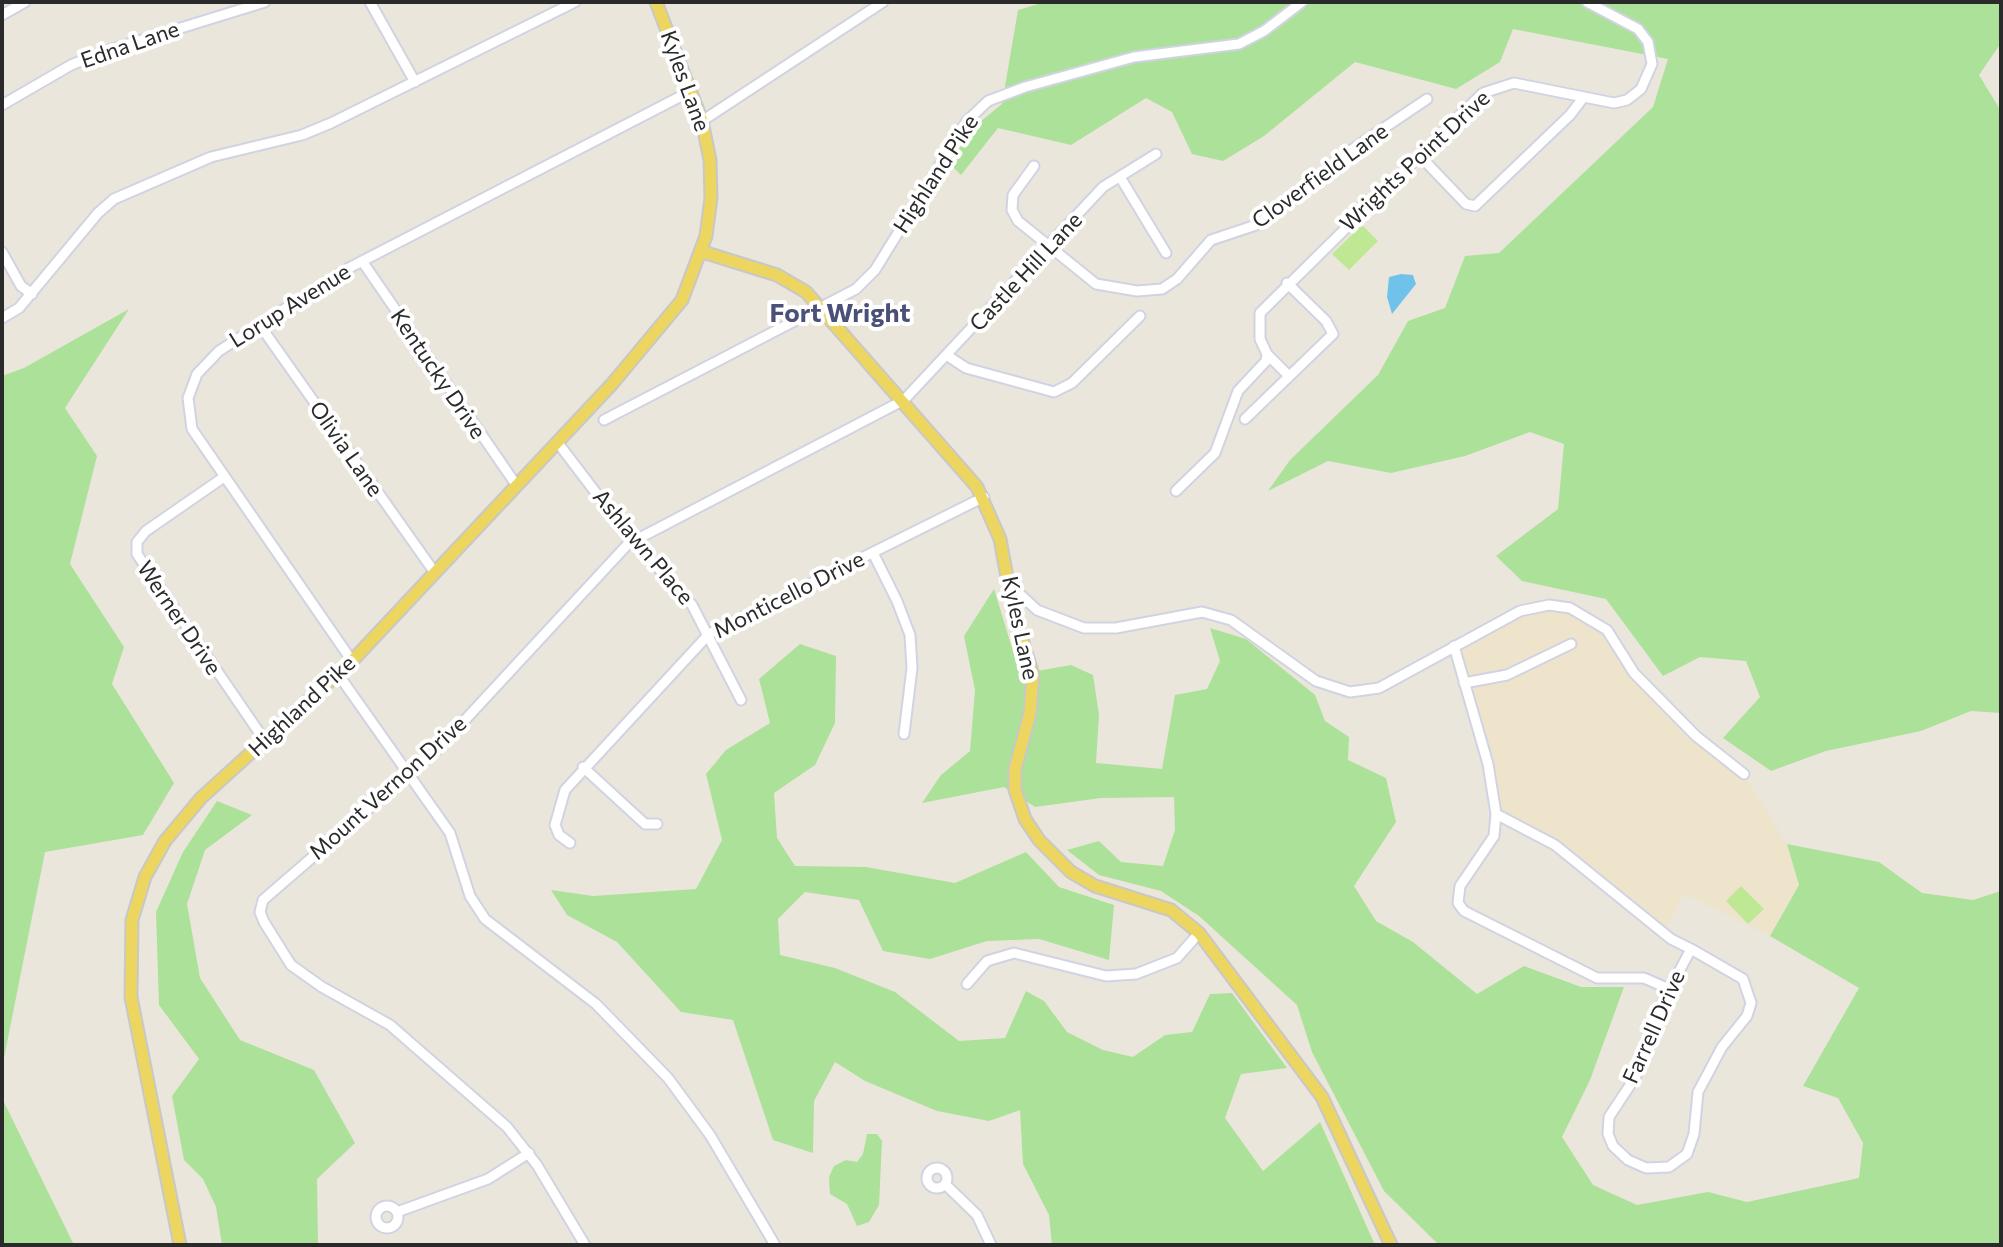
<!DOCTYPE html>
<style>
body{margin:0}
#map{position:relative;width:2003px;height:1247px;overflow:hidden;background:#ebe6dc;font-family:Commissioner,sans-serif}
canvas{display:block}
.frame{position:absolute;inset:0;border:4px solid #2a2a2a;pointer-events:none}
</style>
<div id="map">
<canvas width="2003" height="1247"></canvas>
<div class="frame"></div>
</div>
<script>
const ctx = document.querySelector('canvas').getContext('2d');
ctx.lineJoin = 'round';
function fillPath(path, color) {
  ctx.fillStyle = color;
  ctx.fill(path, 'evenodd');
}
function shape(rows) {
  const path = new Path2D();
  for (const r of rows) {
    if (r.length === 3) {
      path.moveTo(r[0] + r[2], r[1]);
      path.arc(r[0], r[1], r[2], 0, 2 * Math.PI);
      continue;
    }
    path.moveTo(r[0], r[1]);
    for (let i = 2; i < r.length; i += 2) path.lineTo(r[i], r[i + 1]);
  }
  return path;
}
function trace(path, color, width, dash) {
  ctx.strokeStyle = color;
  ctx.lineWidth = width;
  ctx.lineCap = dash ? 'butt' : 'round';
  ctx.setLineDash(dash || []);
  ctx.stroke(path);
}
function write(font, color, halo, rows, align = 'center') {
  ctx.font = font + ' Commissioner,sans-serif';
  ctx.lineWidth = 8;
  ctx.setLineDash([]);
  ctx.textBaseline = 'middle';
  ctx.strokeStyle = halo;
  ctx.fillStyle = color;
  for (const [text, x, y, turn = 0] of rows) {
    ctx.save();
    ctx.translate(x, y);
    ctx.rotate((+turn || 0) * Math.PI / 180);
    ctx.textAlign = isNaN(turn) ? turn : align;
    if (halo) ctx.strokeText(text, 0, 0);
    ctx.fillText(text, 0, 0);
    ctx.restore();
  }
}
fillPath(shape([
 [1549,605,1597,621,1625,661,1696,736,1744,774,1787,844,1799,885,1770,936,1684,894,1664,933,1587,869,1501,816,1454,646,1502,618]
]), '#ede4cb');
fillPath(shape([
 [1045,2,2001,2,2001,43,1979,75,2001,111,2001,713,1971,711,1921,731,1826,751,1771,771,1723,738,1760,697,1746,661,1700,657,1663,676,1606,599,1522,581,1496,556,1558,509,1564,444,1530,432,1465,456,1391,473,1328,461,1268,491,1290,460,1378,375,1408,321,1445,308,1465,256,1499,253,1653,107,1668,59,1513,29,1500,62,1456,89,1355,62,1264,136,1223,161,1192,154,1172,112,1146,98,1071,145,998,128,961,175,949,163,975,126,1002,104,1018,10],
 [129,309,65,408,97,456,70,564,124,647,112,684,174,783,143,835,45,852,2,1068,2,376,24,368],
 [994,589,1020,674,1071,665,1093,675,1099,715,1096,763,1162,769,1175,695,1207,689,1220,661,1210,628,1246,639,1315,695,1325,721,1349,737,1348,760,1386,778,1396,822,1354,886,1376,921,1413,942,1477,994,1524,966,1581,987,1624,987,1590,1080,1562,1137,1593,1185,1637,1205,1708,1192,1747,1202,1859,1178,1863,1143,1838,1098,1803,1086,1859,988,1770,936,1799,885,1787,844,1879,862,1922,893,1973,900,2001,891,2001,1245,1439,1245,1384,1191,1312,1052,1297,1005,1199,916,1161,891,1099,875,1067,850,1099,841,1121,862,1163,866,1175,830,1174,797,1101,798,1035,807,1004,787,922,803,941,775,970,751,975,690,964,636],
 [800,644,836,656,835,723,815,765,774,793,777,838,795,866,866,867,955,883,1026,852,1059,887,1114,905,1109,960,1039,939,987,941,930,959,883,951,859,900,805,892,778,919,780,955,835,968,895,992,959,1041,1005,1038,1026,991,1044,1001,1067,1032,1103,1050,1133,1057,1165,1035,1192,1032,1210,994,1232,993,1287,1068,1241,1074,1225,1118,1263,1171,1320,1122,1375,1245,1052,1245,1049,1215,1023,1164,1020,1110,989,1121,937,1111,865,1081,835,1062,814,1101,813,1153,773,1140,733,1020,681,1012,617,942,567,915,551,890,593,896,696,889,722,840,706,774,726,750,770,723,759,679],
 [217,801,252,815,205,850,187,904,200,978,240,1040,314,1070,355,1143,317,1179,318,1245,222,1245,216,1207,203,1179,184,1160,172,1096,199,1059,159,1005,156,912,183,852],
 [2,1098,74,1245,2,1245],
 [867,1134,877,1134,882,1141,879,1205,869,1222,857,1226,847,1204,830,1194,829,1177,834,1166,846,1160,857,1162,863,1154]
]), '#ace199');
fillPath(shape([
 [1362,225,1378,241,1349,270,1332,254],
 [1741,886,1764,909,1748,924,1726,901]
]), '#bfe895');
fillPath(shape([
 [1401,274,1413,275,1416,284,1392,314,1387,297,1389,277]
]), '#71c2eb');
const minor = shape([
 [370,2,415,82],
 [2,15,25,2],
 [2,105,71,65,106,51,265,2],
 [702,121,883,2],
 [1419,155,1466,204,1475,206,1570,115,1583,98],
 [1034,166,1013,195,1012,210,1018,221,1096,284,1137,291,1162,289,1177,279,1211,240,1256,225,1296,197,1341,157,1427,99],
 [1120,177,1166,253],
 [2,252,21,286,32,294],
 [362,261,517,486],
 [2,318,19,308,98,213,114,199,211,157,302,135,331,123,575,2],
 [259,324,435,573],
 [948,356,966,368,1054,392,1072,383,1140,316],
 [1289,376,1267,354,1260,339,1260,313,1483,93,1514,83,1614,103,1627,100,1641,89,1652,64,1648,42,1638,29,1587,2],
 [1245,419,1333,334,1326,321,1287,283],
 [604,420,856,289,875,270,967,121,988,101,1025,87,1134,57,1239,44,1264,31,1302,2],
 [558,443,628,535,692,605,741,700],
 [224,477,146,531,137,542,137,554,265,741],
 [1176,491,1215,453,1238,391,1266,361,1267,354],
 [873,553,897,601,910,635,912,668,904,734],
 [1009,584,1037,610,1084,628,1116,628,1202,612,1231,620,1316,681,1350,692,1379,688,1520,611,1549,605,1570,608,1607,630,1634,673,1696,736,1744,774],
 [1454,646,1488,764,1496,814,1494,836,1460,886,1458,903,1464,911,1597,978,1644,978,1669,989],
 [352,661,192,429,188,398,197,374,219,351,345,270,691,91],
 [338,674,450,833,470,896,485,919,596,1004,668,1078,710,1135,775,1245],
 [1464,683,1507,675,1571,644],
 [583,767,645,824,657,824],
 [1496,814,1555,845,1671,939,1691,949],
 [570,843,559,835,555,825,565,790,709,634,984,497],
 [1691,949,1743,979,1751,1003,1747,1016,1722,1047,1698,1092,1694,1134,1687,1154,1669,1167,1646,1168,1628,1160,1613,1146,1608,1134,1609,1117,1636,1076,1656,1015,1691,949],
 [967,984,987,961,1014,953,1106,976,1136,974,1177,958,1199,933],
 [937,1178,10],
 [945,1184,977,1215,991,1245],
 [387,1217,11],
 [397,1212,488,1179,529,1153],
 [585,1245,537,1165,507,1127,390,1025,322,987,291,965,264,922,260,912,263,900,439,748,628,544,904,400,1103,187,1156,154]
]);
const major = shape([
 [703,252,777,275,806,292,977,487,1000,539,1013,610,1033,675,1030,713,1015,769,1015,790,1025,819,1039,840,1071,872,1095,886,1171,910,1199,933,1322,1097,1391,1245],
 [180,1245,131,997,132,920,145,877,165,841,201,798,352,661,612,384,682,300,706,236,711,198,710,160,702,121,656,2]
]);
trace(minor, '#d1d3e2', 13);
trace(major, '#c8c8c8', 15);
trace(minor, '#fff', 9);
trace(major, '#edd65f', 11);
write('22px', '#2a2a2a', '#fff', [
 ["Edna Lane",130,45,-19],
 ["Kyles Lane",685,81,70],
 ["Wrights Point Drive",1415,161,-43],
 ["Highland Pike",936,174,-57],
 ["Cloverfield Lane",1320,176,-36],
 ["Castle Hill Lane",1026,272,-47],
 ["Lorup Avenue",290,306,-32],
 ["Kentucky Drive",438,374,56],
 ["Olivia Lane",346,449,55],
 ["Ashlawn Place",643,547,50],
 ["Monticello Drive",789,595,-27],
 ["Werner Drive",179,618,56],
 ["Kyles Lane",1020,628,78],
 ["Highland Pike",302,706,-43],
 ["Mount Vernon Drive",388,788,-42],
 ["Farrell Drive",1654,1027,-66]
]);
write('bold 26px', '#4b5079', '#fff', [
 ["Fort Wright",840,313]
]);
</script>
